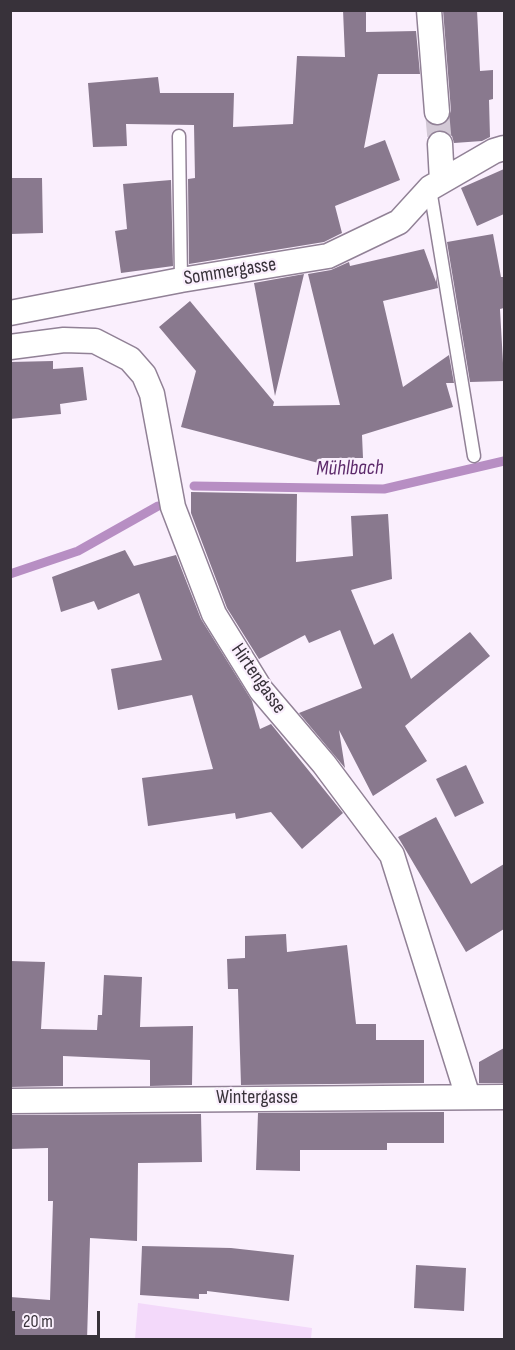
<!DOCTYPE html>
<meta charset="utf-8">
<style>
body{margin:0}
#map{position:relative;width:515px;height:1350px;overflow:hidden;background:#faeffd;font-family:"Sofia Sans Condensed",sans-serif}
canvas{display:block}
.frame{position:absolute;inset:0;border:12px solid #38323a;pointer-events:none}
.scale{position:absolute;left:12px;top:1311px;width:88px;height:27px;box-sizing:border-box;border:3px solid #38323a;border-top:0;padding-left:8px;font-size:18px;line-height:21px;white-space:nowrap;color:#38323a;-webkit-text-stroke:4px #faeffd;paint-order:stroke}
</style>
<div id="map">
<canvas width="515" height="1350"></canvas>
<div class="frame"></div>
<div class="scale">20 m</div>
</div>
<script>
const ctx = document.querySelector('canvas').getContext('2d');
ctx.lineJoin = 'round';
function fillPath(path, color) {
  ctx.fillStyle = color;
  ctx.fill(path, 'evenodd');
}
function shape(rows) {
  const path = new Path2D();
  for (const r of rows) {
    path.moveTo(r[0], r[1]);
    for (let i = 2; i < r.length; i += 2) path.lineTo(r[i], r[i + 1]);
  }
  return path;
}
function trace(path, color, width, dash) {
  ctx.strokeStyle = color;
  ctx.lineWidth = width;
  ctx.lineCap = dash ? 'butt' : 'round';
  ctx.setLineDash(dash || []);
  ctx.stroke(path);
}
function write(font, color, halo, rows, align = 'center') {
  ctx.font = font + ' "Sofia Sans Condensed",sans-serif';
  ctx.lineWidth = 4.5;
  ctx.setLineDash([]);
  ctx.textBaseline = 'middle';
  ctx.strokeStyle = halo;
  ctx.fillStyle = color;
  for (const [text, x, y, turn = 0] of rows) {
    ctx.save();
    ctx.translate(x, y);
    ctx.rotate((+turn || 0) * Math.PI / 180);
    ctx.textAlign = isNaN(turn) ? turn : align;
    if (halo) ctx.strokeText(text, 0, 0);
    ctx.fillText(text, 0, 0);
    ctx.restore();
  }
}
fillPath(shape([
 [138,1303,312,1328,311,1339,135,1339]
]), '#f3d9fa');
trace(shape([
 [194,486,384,489,504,461],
 [10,574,78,551,158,506]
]), '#b78ec3', 9);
fillPath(shape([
 [343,10,366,10,366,32,416,31,420,74,378,74,364,148,385,140,400,180,335,206,342,233,324,242,189,264,188,179,195,178,194,125,126,124,127,146,93,147,88,83,158,77,160,93,234,93,233,127,293,124,297,56,345,57],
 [443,10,477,10,480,71,493,70,493,99,489,100,490,137,482,141,454,143,452,136,440,130,428,136,428,122,438,126,445,124,451,111],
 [504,169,504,214,477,226,461,188],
 [10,178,42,178,43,233,10,234],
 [171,180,173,266,121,273,115,231,127,229,123,184],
 [493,234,501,277,504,277,504,308,500,309,504,381,470,382,447,242],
 [424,249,436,282,436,276,438,288,383,301,403,387,449,355,454,383,446,383,453,407,362,435,363,458,321,458,326,465,181,427,196,371,159,327,190,301,274,402,273,406,340,405,308,274,331,270,349,262,350,266],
 [304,274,275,396,254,283],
 [53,361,53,369,83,367,87,400,60,404,61,414,10,419,10,362],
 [191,492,297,494,296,562,353,556,351,516,388,514,392,579,351,590,374,645,393,633,411,679,470,632,490,656,405,726,427,761,373,796,339,730,345,768,299,713,362,688,340,630,309,643,305,635,259,659,227,608,191,513],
 [125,550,134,566,176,555,201,619,252,701,260,729,271,724,343,813,302,849,271,812,236,819,235,813,148,826,142,778,213,769,192,695,118,710,111,669,162,660,139,593,98,610,94,601,61,612,52,577],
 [466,765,484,803,455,817,436,779],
 [436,817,471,884,504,864,504,929,466,952,398,837],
 [286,934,287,952,347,945,356,1024,376,1024,376,1040,424,1040,424,1083,241,1085,238,989,228,989,227,959,245,958,245,936],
 [10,961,45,962,41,1029,97,1030,98,1015,102,1015,104,975,142,977,140,1027,193,1026,192,1085,150,1086,150,1060,63,1056,63,1086,10,1087],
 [504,1048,504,1083,479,1083,479,1062],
 [444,1112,444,1143,387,1143,387,1150,300,1150,300,1171,256,1170,258,1113],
 [201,1114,202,1162,138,1163,137,1241,90,1238,87,1340,10,1340,10,1297,50,1300,53,1201,48,1201,48,1148,10,1149,10,1115],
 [142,1246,231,1248,294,1255,289,1301,207,1291,207,1294,199,1294,199,1299,140,1295],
 [416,1265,466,1268,464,1311,414,1308]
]), '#89798e');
trace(shape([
 [437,112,440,144]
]), '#d3c9d6', 24, [24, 12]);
const service = shape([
 [179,136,181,280],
 [430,189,474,456]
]);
const minor = shape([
 [429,10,437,112],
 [440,144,442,181],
 [10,313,181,280,328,256,399,222,430,188,494,151,504,148],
 [10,347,64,340,95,341,130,359,144,375,152,394,173,507,214,614,261,690,324,764,392,855,468,1097],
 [10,1101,504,1097]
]);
trace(service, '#918196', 15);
trace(minor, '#918196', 27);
trace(service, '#fff', 12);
trace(minor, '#fff', 24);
write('20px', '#38323a', '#faeffd', [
 ["Sommergasse",230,272,-9],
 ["Hirtengasse",258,679,55],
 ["Wintergasse",257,1098]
]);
write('italic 21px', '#5d2a6b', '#faeffd', [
 ["Mühlbach",350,469,-1]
]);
</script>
